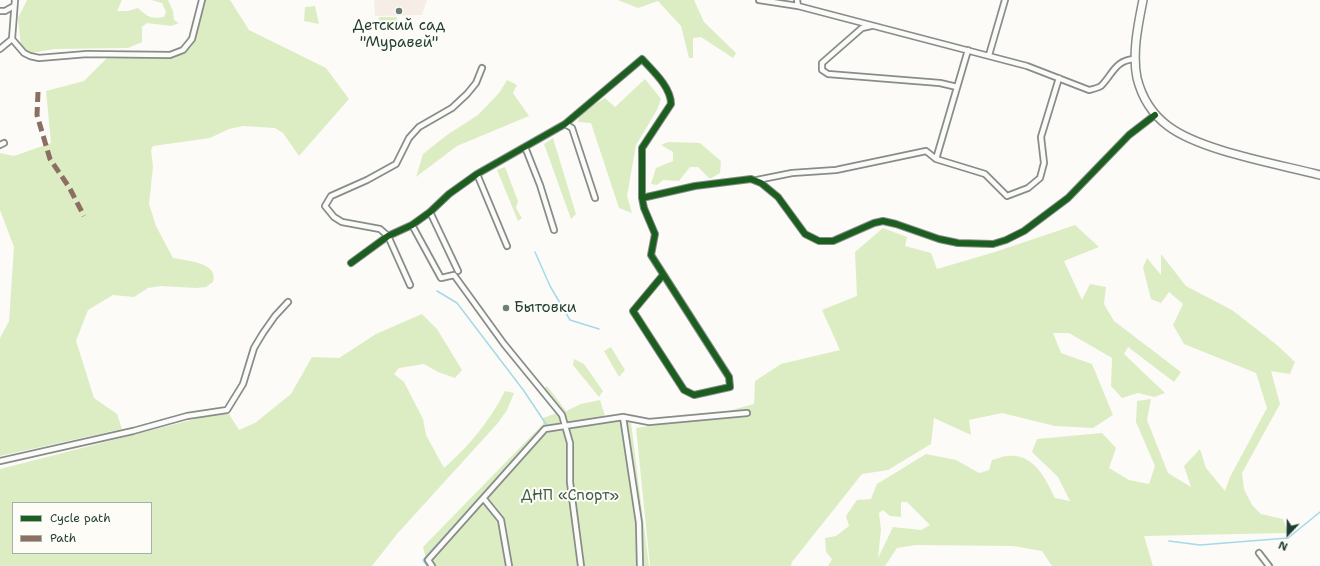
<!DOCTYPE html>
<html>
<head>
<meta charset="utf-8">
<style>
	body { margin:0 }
	#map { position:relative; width:1320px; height:566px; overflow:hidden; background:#fcfbf8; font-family:"Shantell Sans",sans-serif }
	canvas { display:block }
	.legend { position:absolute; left:12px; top:502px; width:140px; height:52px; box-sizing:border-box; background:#fdfcf7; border:1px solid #a4b0a9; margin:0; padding:5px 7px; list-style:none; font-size:12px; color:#1f3d34 }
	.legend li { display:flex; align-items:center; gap:8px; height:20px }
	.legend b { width:20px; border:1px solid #a4b0a9 }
	.north { position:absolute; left:1268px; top:514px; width:40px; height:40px; -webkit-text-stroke:3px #fdfcf7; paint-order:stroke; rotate:202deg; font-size:11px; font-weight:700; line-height:16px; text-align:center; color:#1f3d34 }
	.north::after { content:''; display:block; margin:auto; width:14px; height:18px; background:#1f3d34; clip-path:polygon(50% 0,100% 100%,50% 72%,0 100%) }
</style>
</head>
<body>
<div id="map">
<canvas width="1320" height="566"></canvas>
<ul class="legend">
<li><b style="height:5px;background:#1b5e20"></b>Cycle path</li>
<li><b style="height:5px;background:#8d6e63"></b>Path</li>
</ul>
<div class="north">N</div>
</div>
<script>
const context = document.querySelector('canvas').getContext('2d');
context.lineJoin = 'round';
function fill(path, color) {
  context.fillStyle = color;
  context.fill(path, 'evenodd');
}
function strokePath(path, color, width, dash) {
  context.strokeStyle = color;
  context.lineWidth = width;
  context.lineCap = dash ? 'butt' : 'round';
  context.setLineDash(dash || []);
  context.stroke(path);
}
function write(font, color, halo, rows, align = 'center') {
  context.font = font + ' "Shantell Sans",sans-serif';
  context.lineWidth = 4;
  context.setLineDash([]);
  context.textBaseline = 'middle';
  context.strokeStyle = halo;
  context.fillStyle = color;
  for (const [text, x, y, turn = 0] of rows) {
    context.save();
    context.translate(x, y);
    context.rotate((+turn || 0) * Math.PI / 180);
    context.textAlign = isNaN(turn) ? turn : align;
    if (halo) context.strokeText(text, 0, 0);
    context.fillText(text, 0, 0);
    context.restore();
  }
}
const built = new Path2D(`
	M374,0H427L422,15L375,16Z`);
const green = new Path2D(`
	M27,0H122L117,11H128L138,8C148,17 150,19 164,17L166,12L162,3L151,0H168L173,11L174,20L179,23L171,26L147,23L142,27V42L128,48L55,49L31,53L21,48L18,18Z
	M204,0H230L249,30L326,68L349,99L299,156L283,133L275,128L243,126L229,129L210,138L153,146L151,150L153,167L149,204L156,226L173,258C187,261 219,262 213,282L206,287L196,288L161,286L148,288L134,297L113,295L88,310L76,341L78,347L94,398L117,414L122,429L0,456V338L9,321L14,247L0,210V153L14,156L51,143L46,91L84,81L109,56C130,57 181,64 192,45C200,32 197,13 204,0Z
	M618,0H694L704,22L736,53L733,58L701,37L693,38V58H689L681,26L658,1L638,8Z
	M315,6L319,24L304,21L305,7Z
	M379,17H397L395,27L378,28Z
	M645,79L661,99L657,110L636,145L627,196L632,213L619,208L591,123L578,122L580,113L605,98L615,107Z
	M507,80L517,85L513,93L529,116L457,146L416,177L423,154L447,135L478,115L499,93Z
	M553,138L576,214L571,219L544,144Z
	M668,142L700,143L721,161L720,173L710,179L698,167H690L679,181L663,180L657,185L651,184L656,168L673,161V152L661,145Z
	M505,167L518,201L516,208L522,218L518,221L497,170Z
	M1075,225L1099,247L1064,261L1082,300L1090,284L1106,287L1104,304L1114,321L1181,372L1174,382L1128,347L1124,354L1165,393L1154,397L1138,393L1122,398L1111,386L1112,358L1069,333H1053L1061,353L1092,364L1113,415L1093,428L1055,426L1002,413L969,420L971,435L934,418L931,444L888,470L862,474L792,562L791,566H650L636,428L710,416L754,404L755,381L781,364L840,350L822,310L857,296L855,252L883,228L907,237L905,246L931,253L937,269L995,252Z
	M1161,254L1186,286L1232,310L1277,345L1295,362L1290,374L1271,371L1280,404L1242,473L1244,489L1252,505L1261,514L1283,519L1288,533L1144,536L1153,566H1052L1042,551L1013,546L916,545L897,548L885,566H828L832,559L826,552L825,538L836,536L849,526L846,516L857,500L871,499L877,484L926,454L956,460L979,473L989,470L992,460C997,459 1002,456 1007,456C1034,453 1045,478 1055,498L1070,501L1058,477L1032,452L1037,439L1102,433L1116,448L1109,468L1129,480L1149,484L1155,466L1136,422L1137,401L1151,399L1147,420L1168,473L1191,487L1184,466L1200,449L1206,468L1225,491L1230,477L1267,408L1256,373L1184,344L1173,325L1183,304L1169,292L1161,303L1151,299L1143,268L1147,258L1161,275ZM901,502H907L930,525L921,530L893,527L878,558L881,530L879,513L883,510L890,516L901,517Z
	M422,314L437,329L462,370L455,378L438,372L424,364L399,368L394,374L404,382L423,419L426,435L444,468C469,446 490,421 505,391L514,393L507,410L497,424L397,534L372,566H0V469L203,417L229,414L239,430L255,423L291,394L312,357L339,358L376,334ZM13,503H151V553H13Z
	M611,347L625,370L619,377L604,351Z
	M574,359L584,364L603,391L599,397L573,365Z
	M547,386L566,411L581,404L600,400L606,419L633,416L634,422L631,423L649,566H428L423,547L543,424V418L557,413L539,393Z`);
const stream = new Path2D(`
	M535,252L550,286L570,320L599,329
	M582,426L616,420
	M1169,541L1200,545L1288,538L1320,512
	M427,566L423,560L546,424L524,391L457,303L437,291`);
const street = new Path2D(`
	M15,0L12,39L24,53L30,56L39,58L87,54L170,55L183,50L192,39L202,0
	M759,0L798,6
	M797,0L798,6L1027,66L1089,90C1093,89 1098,88 1101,86C1113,74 1115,60 1135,59
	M0,11H5L14,6
	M871,26L862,28L822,63V70L828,74L940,83L957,87
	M0,49L12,39
	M989,55L1005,0
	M565,124L572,128L595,198
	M0,145L4,143
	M525,147L540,185L554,230
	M936,159L968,50
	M477,174L507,246
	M757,180L792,173L836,170L926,151L936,159L985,174L1007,196L1028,188L1040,178L1044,163L1041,137L1059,78
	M642,198L644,208L655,234L651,255L729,377L730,387L694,395L684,390L633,311L663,275
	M430,212L458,271
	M412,225L441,278L454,275L504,344L562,415L570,443V482L581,566
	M351,263L388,236L412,225L430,212L449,194L477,174L565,124L642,59C653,71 671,87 671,104L642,148V198L695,186L751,179L761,183L778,197L805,234L819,241H833L874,223L883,221L896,224L939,239L958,243L993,244L1006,240L1024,231L1068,198L1129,135L1155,115
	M410,285L388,236L380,229L342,222L334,217L325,206L331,196L367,180L396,164L409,138L419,127L452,108L467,94L476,83L482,68
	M623,417L639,523L640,566
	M0,461L133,431L187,416L227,410L243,384L254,348L263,333L275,316L288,302
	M484,499L501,520L509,566
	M1259,553L1269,566
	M432,566L428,560L545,429L623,417L649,422L747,413`);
const secondary = new Path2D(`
	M1143,0C1138,25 1132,53 1137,78C1142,98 1152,114 1168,126C1201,151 1278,164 1320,175`);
const quiet = new Path2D(`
	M38,92L37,115L50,159L69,187L84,216`);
const cycleway = new Path2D(`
	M642,198L644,208L655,234L651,255L729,377L730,387L694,395L684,390L633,311L663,275
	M351,263L388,236L412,225L430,212L449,194L477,174L565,124L642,59C653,71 671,87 671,104L642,148V198L695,186L751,179L761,183L778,197L805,234L819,241H833L874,223L883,221L896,224L939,239L958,243L993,244L1006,240L1024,231L1068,198L1129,135L1155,115`);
const markers = [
	[399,11,4,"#6c8079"],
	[506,308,4,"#6c8079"]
];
const poiNames = [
	["Детский сад",399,26],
	["\"Муравей\"",399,43],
	["Бытовки",514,308,"left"]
];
const parkNames = [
	["ДНП «Спорт»",570,496]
];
fill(built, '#f6ede6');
fill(green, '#dcedc4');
strokePath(stream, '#a5d9e8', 1.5);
strokePath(street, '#888d8a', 8);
strokePath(secondary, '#888d8a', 10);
strokePath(street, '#fbfbf9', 4.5);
strokePath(secondary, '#fbfbf9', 7);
strokePath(quiet, '#8d6e63', 5, [10, 5]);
strokePath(cycleway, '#1b5e20', 6);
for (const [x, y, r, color] of markers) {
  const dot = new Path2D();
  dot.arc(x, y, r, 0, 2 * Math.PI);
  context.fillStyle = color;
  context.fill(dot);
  strokePath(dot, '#fdfcf7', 1.5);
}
write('15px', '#1f3d34', '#fdfcf7', poiNames);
write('15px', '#405e48', '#fdfcf7', parkNames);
</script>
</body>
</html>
